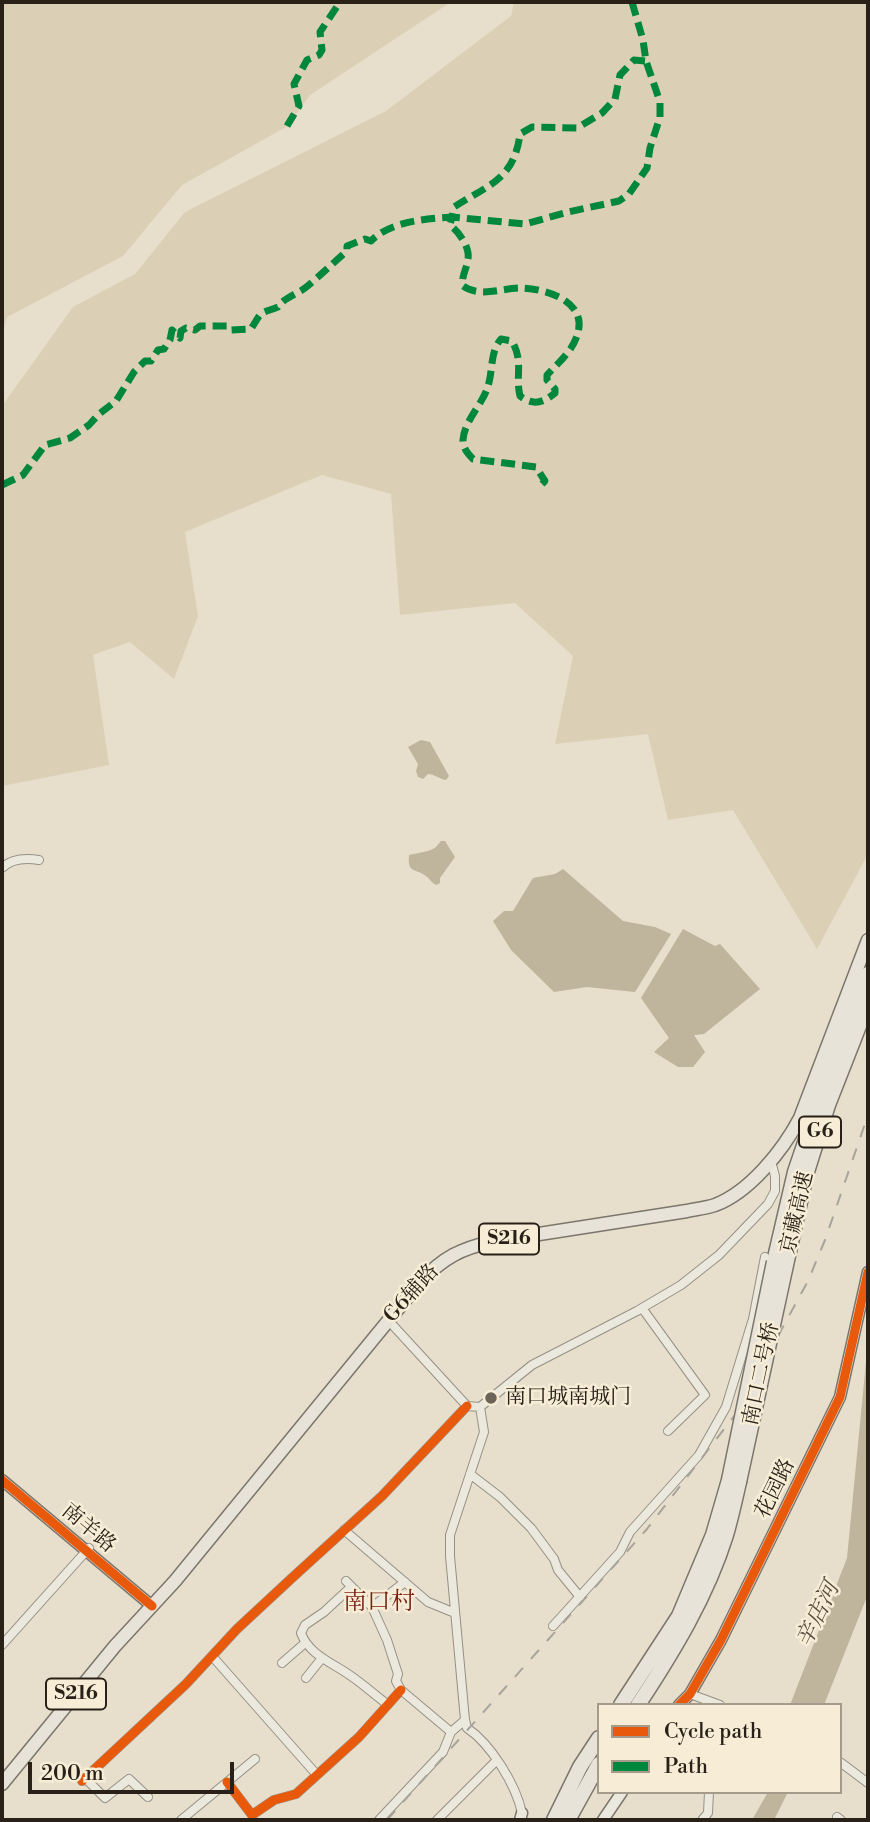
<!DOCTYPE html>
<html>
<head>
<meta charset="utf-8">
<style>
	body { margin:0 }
	#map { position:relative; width:870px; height:1822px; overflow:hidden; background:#e7dfcc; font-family:"Libre Bodoni",serif }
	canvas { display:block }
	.frame { position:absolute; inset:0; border:4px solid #292118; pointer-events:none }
	.legend { position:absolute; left:597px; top:1703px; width:245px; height:91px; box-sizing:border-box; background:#f7edd6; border:2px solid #a59b8a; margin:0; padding:9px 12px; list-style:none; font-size:21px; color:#292118 }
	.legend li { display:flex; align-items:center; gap:14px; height:35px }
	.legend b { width:35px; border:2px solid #a59b8a }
	.scale { position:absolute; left:28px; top:1762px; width:206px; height:32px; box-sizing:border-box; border:4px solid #292118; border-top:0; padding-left:9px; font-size:21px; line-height:24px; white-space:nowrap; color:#292118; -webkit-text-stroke:5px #f7edd6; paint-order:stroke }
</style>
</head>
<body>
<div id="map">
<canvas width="870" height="1822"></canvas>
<div class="frame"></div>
<ul class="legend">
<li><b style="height:9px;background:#e8590c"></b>Cycle path</li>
<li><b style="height:9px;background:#00873e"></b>Path</li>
</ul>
<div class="scale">200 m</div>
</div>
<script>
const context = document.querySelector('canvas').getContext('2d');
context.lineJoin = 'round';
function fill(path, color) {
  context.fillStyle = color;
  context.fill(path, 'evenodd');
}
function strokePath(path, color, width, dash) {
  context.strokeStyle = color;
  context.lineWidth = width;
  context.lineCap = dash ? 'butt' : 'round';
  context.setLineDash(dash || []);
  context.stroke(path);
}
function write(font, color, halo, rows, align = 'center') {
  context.font = font + ' "Libre Bodoni","Noto Serif SC",serif';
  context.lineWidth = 5;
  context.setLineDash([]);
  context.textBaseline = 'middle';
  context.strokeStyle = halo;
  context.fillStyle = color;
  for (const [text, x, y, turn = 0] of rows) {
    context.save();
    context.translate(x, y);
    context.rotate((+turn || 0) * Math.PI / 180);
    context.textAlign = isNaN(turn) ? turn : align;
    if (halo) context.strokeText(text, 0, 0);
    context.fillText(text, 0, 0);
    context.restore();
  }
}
const green = new Path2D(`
	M2,2H451L310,95L288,126L182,185L123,256L7,317L2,335Z
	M514,2H868V854L817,949L733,810L668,820L648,734L555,744L573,656L515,603L400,615L391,494L322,475L185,532L198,616L174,679L130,642L93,655L109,765L2,786V406L73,307L135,274L185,212L386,111L511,16Z`);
const water = new Path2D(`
	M421,740L430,742L449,776L446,780C440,779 434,774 428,774L423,779L418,777L416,771L418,764L408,747Z
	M441,841H445L455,857L440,878V883L436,885C432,883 430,879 426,876C416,868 407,874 409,855L428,851L435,848Z
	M563,869L623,921L655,927L671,934L635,992L587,987L554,992L511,950L493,921L504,911H513L533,878L555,874Z
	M683,929L715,946L720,944L760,989L704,1034L694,1035L705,1052L693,1067H678L654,1052L669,1038L641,998Z
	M868,1341V1594L824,1705H790L847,1558Z
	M768,1792H788L774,1820H752Z`);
const street = new Path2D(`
	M2,868C12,858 26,858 39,860
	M642,1308L705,1395L668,1431
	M388,1320L467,1406L480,1407L532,1365L637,1311L681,1285L719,1255L768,1204L775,1191V1176L771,1161
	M480,1407L484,1432L450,1535V1556L465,1720L467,1728C491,1744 516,1785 522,1813
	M470,1474L500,1497L531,1528L554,1559L558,1570L580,1597
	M344,1530L428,1602L455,1613
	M346,1581L372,1607L387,1640L398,1674L396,1681L401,1690L451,1732
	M351,1587L324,1612L305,1625L301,1633C309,1655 333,1663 351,1676C364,1685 375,1695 387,1704
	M372,1607L405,1582
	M553,1626L620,1552L630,1532L699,1455L726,1407L753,1319L765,1257
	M2,1645L89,1548
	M212,1656L317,1775
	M282,1663L305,1643
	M306,1678L322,1658
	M690,1694L720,1705
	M840,1762L868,1783
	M85,1778L105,1798L129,1779L148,1797
	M82,1781L186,1684L237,1629L293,1577L382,1496L467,1406
	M227,1782L252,1815L274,1800L296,1794L359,1737L401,1690
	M837,1817L841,1820
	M181,1820L255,1759
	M379,1820L443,1752L451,1732L465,1720
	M437,1820L497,1760
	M702,1820L708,1813L709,1792`);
const secondary = new Path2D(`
	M2,1480L152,1606
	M679,1705L690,1694L721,1640L840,1397L868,1272
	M520,1820L522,1813
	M603,1820L622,1792`);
const primary = new Path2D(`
	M2,1784L115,1646L175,1581L420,1282C444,1257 460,1249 494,1241L687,1211C696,1209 706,1208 715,1205C750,1192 783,1150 800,1118L868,940`);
const highway = new Path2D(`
	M774,1262L795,1172L819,1101L868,974
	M786,1265L806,1175L828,1105L868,1003
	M621,1705L679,1616L713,1535L729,1480
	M638,1705C673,1652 707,1596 726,1535C731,1518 735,1500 739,1482
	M554,1820L580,1767L599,1738
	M568,1820L599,1764`);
const rail = new Path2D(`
	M387,1820L647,1529L735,1415L808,1281L825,1240L868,1115`);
const highwayBridge = new Path2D(`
	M729,1480L774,1262
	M739,1482L786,1265`);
const quiet = new Path2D(`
	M287,126L299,106L294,84L307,60L319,55L322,50L320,32L340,2
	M542,484L545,481L536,467L473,459C467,453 463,448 463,440C464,421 483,404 488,386C493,371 490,351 501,339L512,341C524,362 515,375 520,396C533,406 543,403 555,393V389L547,380V375C558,363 571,353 577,336C589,302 548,289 521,288C502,288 480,298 463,286C461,275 467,269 468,259C470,247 459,232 450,225L452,217L525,224L568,212L619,201L629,194L647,168L650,148L660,117V102L646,61L643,40L632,2
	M2,485L23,475L45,445L70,438L89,425L99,414L116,401L134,372L145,361H151L158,350L164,349L170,340L172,330L180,338L181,331L186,328L195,330L200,326H228L231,330L251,329C263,310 257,315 278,307C285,297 296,295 305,288C320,276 333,263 347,251V246L365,239L371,241C391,221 425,219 452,217L454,207C488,185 514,180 520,134L532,127L577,128L602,113L615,99L620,75L634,60L646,61`);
const cycleway = new Path2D(`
	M2,1480L152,1606
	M679,1705L690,1694L721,1640L840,1397L868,1272
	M82,1781L186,1684L237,1629L293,1577L382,1496L467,1406
	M227,1782L252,1815L274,1800L296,1794L359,1737L401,1690`);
const markers = [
	[491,1398,7,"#6c6457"]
];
const shields = [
	[820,1132,42],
	[509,1239,60],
	[76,1694,60]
];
const shieldNames = [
	["G6",820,1132],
	["S216",509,1239],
	["S216",76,1694]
];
const streetNames = [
	["京藏高速",798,1213,-77],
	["G6辅路",412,1294,-48],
	["南口二号桥",762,1374,-78],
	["花园路",776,1489,-64],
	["南羊路",88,1529,40]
];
const poiNames = [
	["南口城南城门",505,1398]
];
const waterNames = [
	["辛店河",819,1615,-64]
];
const quarterNames = [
	["南口村",379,1603]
];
fill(green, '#dbd0b5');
fill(water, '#bfb49c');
strokePath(street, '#969084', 10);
strokePath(secondary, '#7b766c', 13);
strokePath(primary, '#7b766c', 15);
strokePath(highway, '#7b766c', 17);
strokePath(street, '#ebe8de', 8);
strokePath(secondary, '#ebe8de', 10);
strokePath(primary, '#e8e3d8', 12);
strokePath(highway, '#e8e3d8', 14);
strokePath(rail, '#a7a49c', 2, [12, 12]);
strokePath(highwayBridge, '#7b766c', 17, []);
strokePath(highwayBridge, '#e8e3d8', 14);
strokePath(quiet, '#00873e', 7, [14, 7]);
strokePath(cycleway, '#e8590c', 9);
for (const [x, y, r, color] of markers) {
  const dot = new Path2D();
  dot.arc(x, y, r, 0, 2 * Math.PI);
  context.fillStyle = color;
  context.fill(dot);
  strokePath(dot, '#f7edd6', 2.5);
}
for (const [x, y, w] of shields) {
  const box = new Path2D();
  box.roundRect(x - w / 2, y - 15.5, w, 31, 5);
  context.fillStyle = '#f7edd6';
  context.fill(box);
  strokePath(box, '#292118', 2);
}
write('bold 19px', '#292118', null, shieldNames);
write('21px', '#292118', '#f7edd6', streetNames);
write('21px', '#292118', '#f7edd6', poiNames, 'left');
write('italic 23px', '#584e3f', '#f7edd6', waterNames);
write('24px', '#7a1f14', '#f7edd6', quarterNames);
</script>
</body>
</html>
